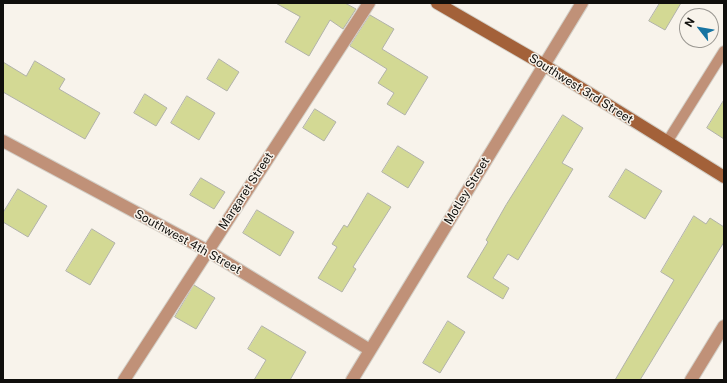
<!DOCTYPE html>
<html>
<head>
<meta charset="utf-8">
<style>
	body { margin:0 }
	#map { position:relative; width:727px; height:383px; overflow:hidden; background:#f8f3eb; font-family:"Public Sans",sans-serif }
	canvas { display:block }
	.frame { position:absolute; inset:0; border:4px solid #100f0c; pointer-events:none }
	.north { position:absolute; left:679px; top:8px; width:40px; height:40px; box-sizing:border-box; background:#f8f3eb; border:1px solid #9b9892; border-radius:50%; rotate:301deg; font-size:11px; font-weight:700; line-height:16px; text-align:center; color:#100f0c }
	.north::after { content:''; display:block; margin:auto; width:14px; height:18px; background:#1774a2; clip-path:polygon(50% 0,100% 100%,50% 72%,0 100%) }
</style>
</head>
<body>
<div id="map">
<canvas width="727" height="383"></canvas>
<div class="frame"></div>
<div class="north">N</div>
</div>
<script>
const context = document.querySelector('canvas').getContext('2d');
context.lineJoin = 'round';
function fill(path, color) {
  context.fillStyle = color;
  context.fill(path, 'evenodd');
}
function strokePath(path, color, width, dash) {
  context.strokeStyle = color;
  context.lineWidth = width;
  context.lineCap = dash ? 'butt' : 'round';
  context.setLineDash(dash || []);
  context.stroke(path);
}
function write(font, color, halo, rows, align = 'center') {
  context.font = font + ' "Public Sans",sans-serif';
  context.lineWidth = 3;
  context.setLineDash([]);
  context.textBaseline = 'middle';
  context.strokeStyle = halo;
  context.fillStyle = color;
  for (const [text, x, y, turn = 0] of rows) {
    context.save();
    context.translate(x, y);
    context.rotate((+turn || 0) * Math.PI / 180);
    context.textAlign = isNaN(turn) ? turn : align;
    if (halo) context.strokeText(text, 0, 0);
    context.fillText(text, 0, 0);
    context.restore();
  }
}
const building = new Path2D(`
	M276,3H345L356,9L343,29L330,20L309,56L285,42L300,17Z
	M660,3H681L665,30L649,21Z
	M370,15L394,29L382,49L428,77L405,115L387,104L394,93L378,83L387,69L350,46Z
	M219,59L239,72L227,91L207,79Z
	M35,61L65,79L59,89L100,113L85,139L3,92V62L26,76Z
	M145,94L167,108L156,126L134,113Z
	M187,96L215,113L199,140L171,123Z
	M724,100V139L707,128Z
	M315,109L336,122L324,141L303,128Z
	M563,115L583,128L562,163L573,169L518,260L508,254L493,278L509,288L503,299L467,277L488,242L486,240L506,205Z
	M398,146L424,162L408,188L382,172Z
	M626,169L662,191L645,219L609,197Z
	M201,178L225,192L214,209L190,195Z
	M18,189L47,206L28,237L3,222V213Z
	M368,193L391,207L353,267L356,269L342,292L318,278L337,247L332,244L344,225L347,227Z
	M257,210L294,232L280,256L243,233Z
	M694,216L706,224L710,218L724,227V242L640,380H615L674,280L661,272Z
	M92,229L115,243L90,285L66,271Z
	M194,285L215,298L196,329L175,317Z
	M448,321L465,332L440,373L423,363Z
	M262,326L306,352L290,380H254L266,360L248,349Z`);
const lane = new Path2D(`
	M667,142L724,51`);
const street = new Path2D(`
	M3,141L208,251L370,350
	M124,380L369,3
	M352,380L582,3
	M691,380L724,326`);
const secondary = new Path2D(`
	M437,3L544,65L724,177`);
const streetNames = [
	["Southwest 3rd Street",581,89,32],
	["Margaret Street",246,191,-57],
	["Motley Street",467,191,-59],
	["Southwest 4th Street",188,242,29]
];
fill(building, '#d3d994');
strokePath(building, '#b1b2a9', 1);
strokePath(lane, '#d3cfc7', 12);
strokePath(street, '#d3cfc7', 14);
strokePath(secondary, '#d3cfc7', 14);
strokePath(lane, '#c09178', 10);
strokePath(street, '#c09178', 12);
strokePath(secondary, '#a36139', 12);
write('12px', '#100f0c', '#f8f3eb', streetNames);
</script>
</body>
</html>
